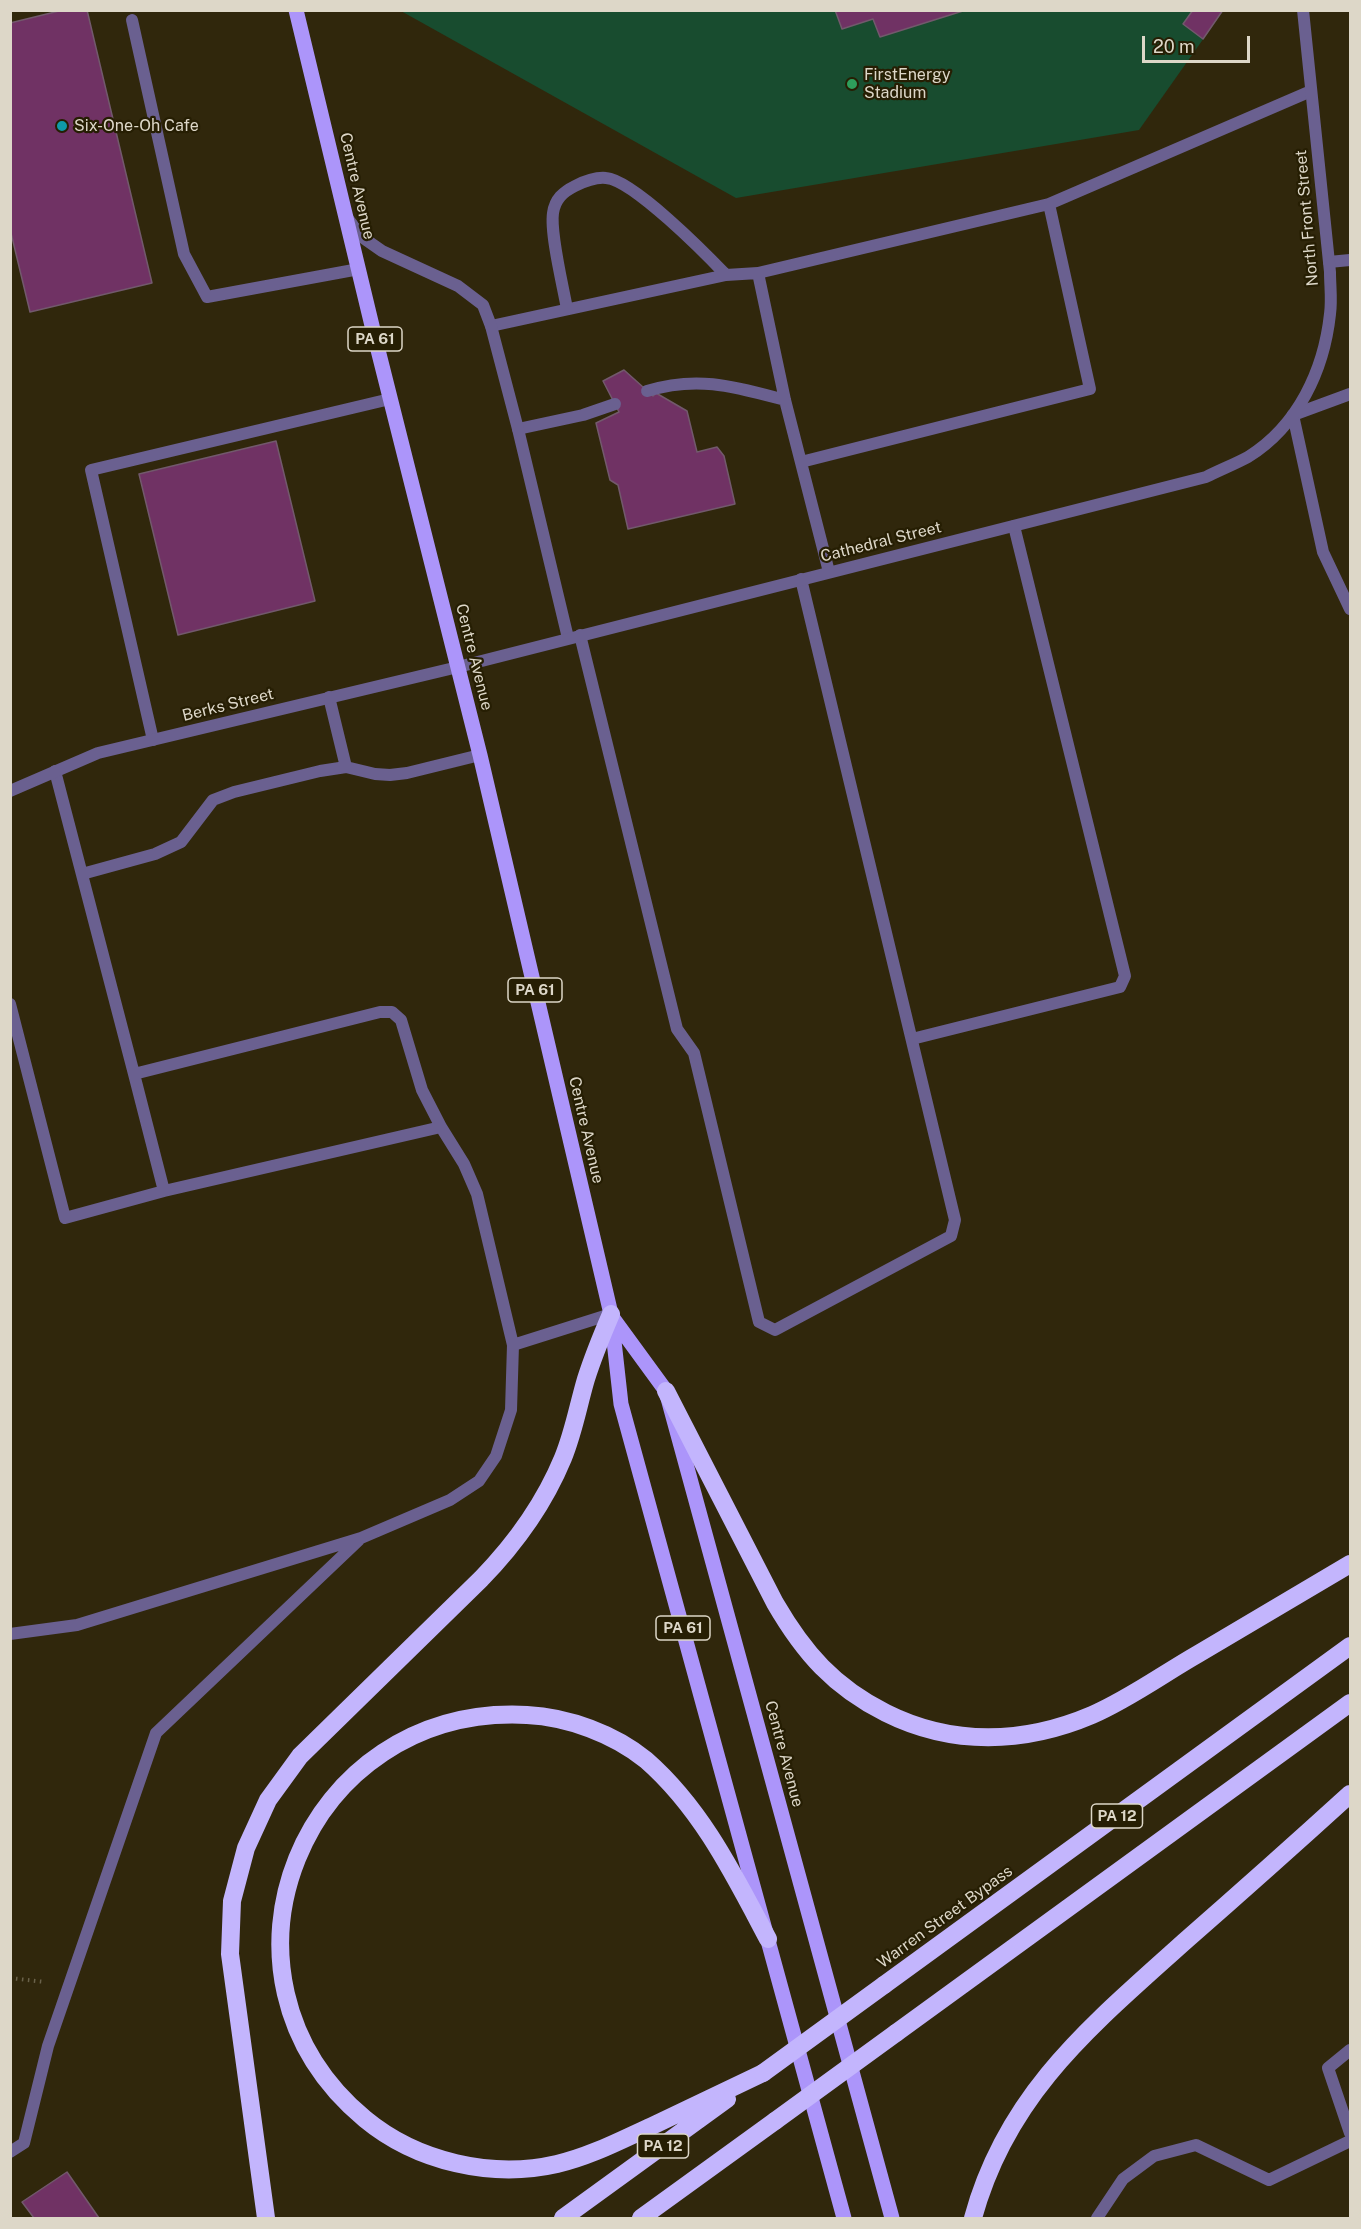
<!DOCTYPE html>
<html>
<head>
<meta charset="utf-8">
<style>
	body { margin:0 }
	#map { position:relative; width:1361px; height:2229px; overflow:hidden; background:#30270c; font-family:"Public Sans",sans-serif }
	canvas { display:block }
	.frame { position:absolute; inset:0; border:12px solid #ddd7c8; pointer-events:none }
	.scale { position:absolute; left:1142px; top:36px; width:108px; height:27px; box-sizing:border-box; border:3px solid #ddd7c8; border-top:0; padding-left:8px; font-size:18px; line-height:21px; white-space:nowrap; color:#ddd7c8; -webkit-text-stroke:4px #261e03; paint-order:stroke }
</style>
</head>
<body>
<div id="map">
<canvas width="1361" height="2229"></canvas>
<div class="frame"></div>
<div class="scale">20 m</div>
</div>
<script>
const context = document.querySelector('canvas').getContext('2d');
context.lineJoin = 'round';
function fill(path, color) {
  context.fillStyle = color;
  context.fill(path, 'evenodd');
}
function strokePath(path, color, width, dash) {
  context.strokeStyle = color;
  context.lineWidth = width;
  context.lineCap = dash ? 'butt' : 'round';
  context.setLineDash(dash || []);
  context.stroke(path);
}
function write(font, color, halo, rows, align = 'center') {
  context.font = font + ' "Public Sans",sans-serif';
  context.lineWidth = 4.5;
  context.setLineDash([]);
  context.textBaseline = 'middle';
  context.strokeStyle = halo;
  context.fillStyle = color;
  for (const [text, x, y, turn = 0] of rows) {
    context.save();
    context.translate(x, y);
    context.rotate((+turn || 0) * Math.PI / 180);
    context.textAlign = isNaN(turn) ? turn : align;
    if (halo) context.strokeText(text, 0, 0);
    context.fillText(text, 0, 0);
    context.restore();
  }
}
const green = new Path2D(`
	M401,11H1223L1139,130L736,198Z`);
const building = new Path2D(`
	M63,10H87L152,283L30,312L10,229V23Z
	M835,10H966L880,37L873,19L842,29Z
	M1193,10H1223L1203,39L1183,24Z
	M624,370L653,396L656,393L687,411L697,452L717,447L724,456L735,504L628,529L618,485L610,480L596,423L619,412L603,381Z
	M276,441L315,601L178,635L139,474Z
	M67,2172L99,2218H34L22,2202Z`);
const path = new Path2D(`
	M10,1978L45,1982`);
const service = new Path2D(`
	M132,20L184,254L207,297L359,269
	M1329,262L1350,260
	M758,273L1049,204L1311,91
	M567,309C563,286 550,234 553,213C555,199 563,192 575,186C583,182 596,177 606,178C633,180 706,254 726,275
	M491,326L726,275L758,273L785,400L829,572
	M647,391C698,375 736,387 785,400
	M1350,394L1293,415L1323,552L1350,609
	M518,429L583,415L615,404
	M801,462L1090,389L1049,204
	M580,635L677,1029L694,1053L759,1322L775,1330L951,1236L955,1220L801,579
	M329,697L346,767
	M153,740L91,470L390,399
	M55,771L134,1074
	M82,874L155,854L181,842L213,800L234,792L320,771L346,767L375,774L390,775L407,773L480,755
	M10,1004L65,1218L164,1191
	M912,1039L1120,987L1125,976L1014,526
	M513,1345L611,1314
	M10,1634L77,1625L361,1538L450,1500L479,1481L496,1456L511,1410L513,1345L477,1194L464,1164L441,1127L422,1090L401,1020L392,1012H380L134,1074L164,1191L441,1127
	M1350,2050L1328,2068L1350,2133
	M10,2152L24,2143L48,2046L156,1733L358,1541
	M1097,2218L1123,2179L1154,2156L1196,2145L1269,2180L1350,2141`);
const minor = new Path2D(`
	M348,219L362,237L382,251L458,286L483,305L491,326L518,429L568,638
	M10,791L98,753L458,667`);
const tertiary = new Path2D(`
	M458,667L1206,477C1220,470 1235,464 1248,457C1298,426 1324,370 1330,314C1332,300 1330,286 1330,272L1303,10`);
const primary = new Path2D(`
	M296,10L374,334L480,755L611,1314L621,1404L844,2218
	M612,1317L666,1391L892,2218`);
const motorway = new Path2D(`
	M666,1391L775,1603C804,1653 834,1687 886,1713C952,1746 1024,1744 1092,1715C1129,1699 1163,1674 1198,1654C1249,1624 1300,1594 1350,1564
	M884,1985L1350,1646
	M896,2033L1350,1703
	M763,2073C726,2091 689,2108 652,2126C621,2140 591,2156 557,2164C492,2179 417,2162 365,2119C192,1975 303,1703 527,1715C568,1717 614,1734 646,1760C702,1809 734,1875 768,1939
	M266,2218L230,1954L232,1901L246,1848L268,1800L300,1756L481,1579C516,1543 544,1504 563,1458C574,1431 578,1406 586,1379C593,1357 602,1335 611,1314
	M563,2218L727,2099
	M641,2218L775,2121
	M973,2218C1007,2093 1092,2025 1184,1942C1240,1893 1295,1844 1350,1794`);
const motorwayBridge = new Path2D(`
	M763,2073L884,1985
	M775,2121L896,2033`);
const markers = [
	[852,84,6,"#2e9e5b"],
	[62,126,6,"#0f9aa8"]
];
const shields = [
	[375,339,54],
	[535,990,54],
	[683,1628,54],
	[1117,1816,51],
	[663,2146,51]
];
const shieldNames = [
	["PA 61",375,339],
	["PA 61",535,990],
	["PA 61",683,1628],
	["PA 12",1117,1816],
	["PA 12",663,2146]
];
const poiNames = [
	["FirstEnergy",864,75],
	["Stadium",864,93],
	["Six-One-Oh Cafe",74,126]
];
const streetNames = [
	["Centre Avenue",357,186,77],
	["North Front Street",1307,218,-95],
	["Cathedral Street",881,542,-14],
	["Centre Avenue",474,657,76],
	["Berks Street",228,705,-14],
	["Centre Avenue",586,1130,77],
	["Centre Avenue",784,1754,75],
	["Warren Street Bypass",945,1917,-36]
];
fill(green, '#184c2f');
fill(building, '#703264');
strokePath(building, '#72596c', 1.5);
strokePath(path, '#6a624b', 4, [1.5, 4.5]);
strokePath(service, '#6a6090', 12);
strokePath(minor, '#6a6090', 12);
strokePath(tertiary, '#6a6090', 12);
strokePath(primary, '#ac95fa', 15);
strokePath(motorway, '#c3b5fd', 18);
strokePath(motorwayBridge, '#c3b5fd', 18);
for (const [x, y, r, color] of markers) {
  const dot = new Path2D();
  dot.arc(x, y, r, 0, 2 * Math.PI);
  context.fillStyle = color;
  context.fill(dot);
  strokePath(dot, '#261e03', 2);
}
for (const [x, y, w] of shields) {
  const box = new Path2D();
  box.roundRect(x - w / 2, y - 12, w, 24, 4.5);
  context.fillStyle = '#261e03';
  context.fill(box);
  strokePath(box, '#ddd7c8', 1.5);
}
write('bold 15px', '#ddd7c8', null, shieldNames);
write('16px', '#ddd7c8', '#261e03', poiNames, 'left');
write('16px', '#ddd7c8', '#261e03', streetNames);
</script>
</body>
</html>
